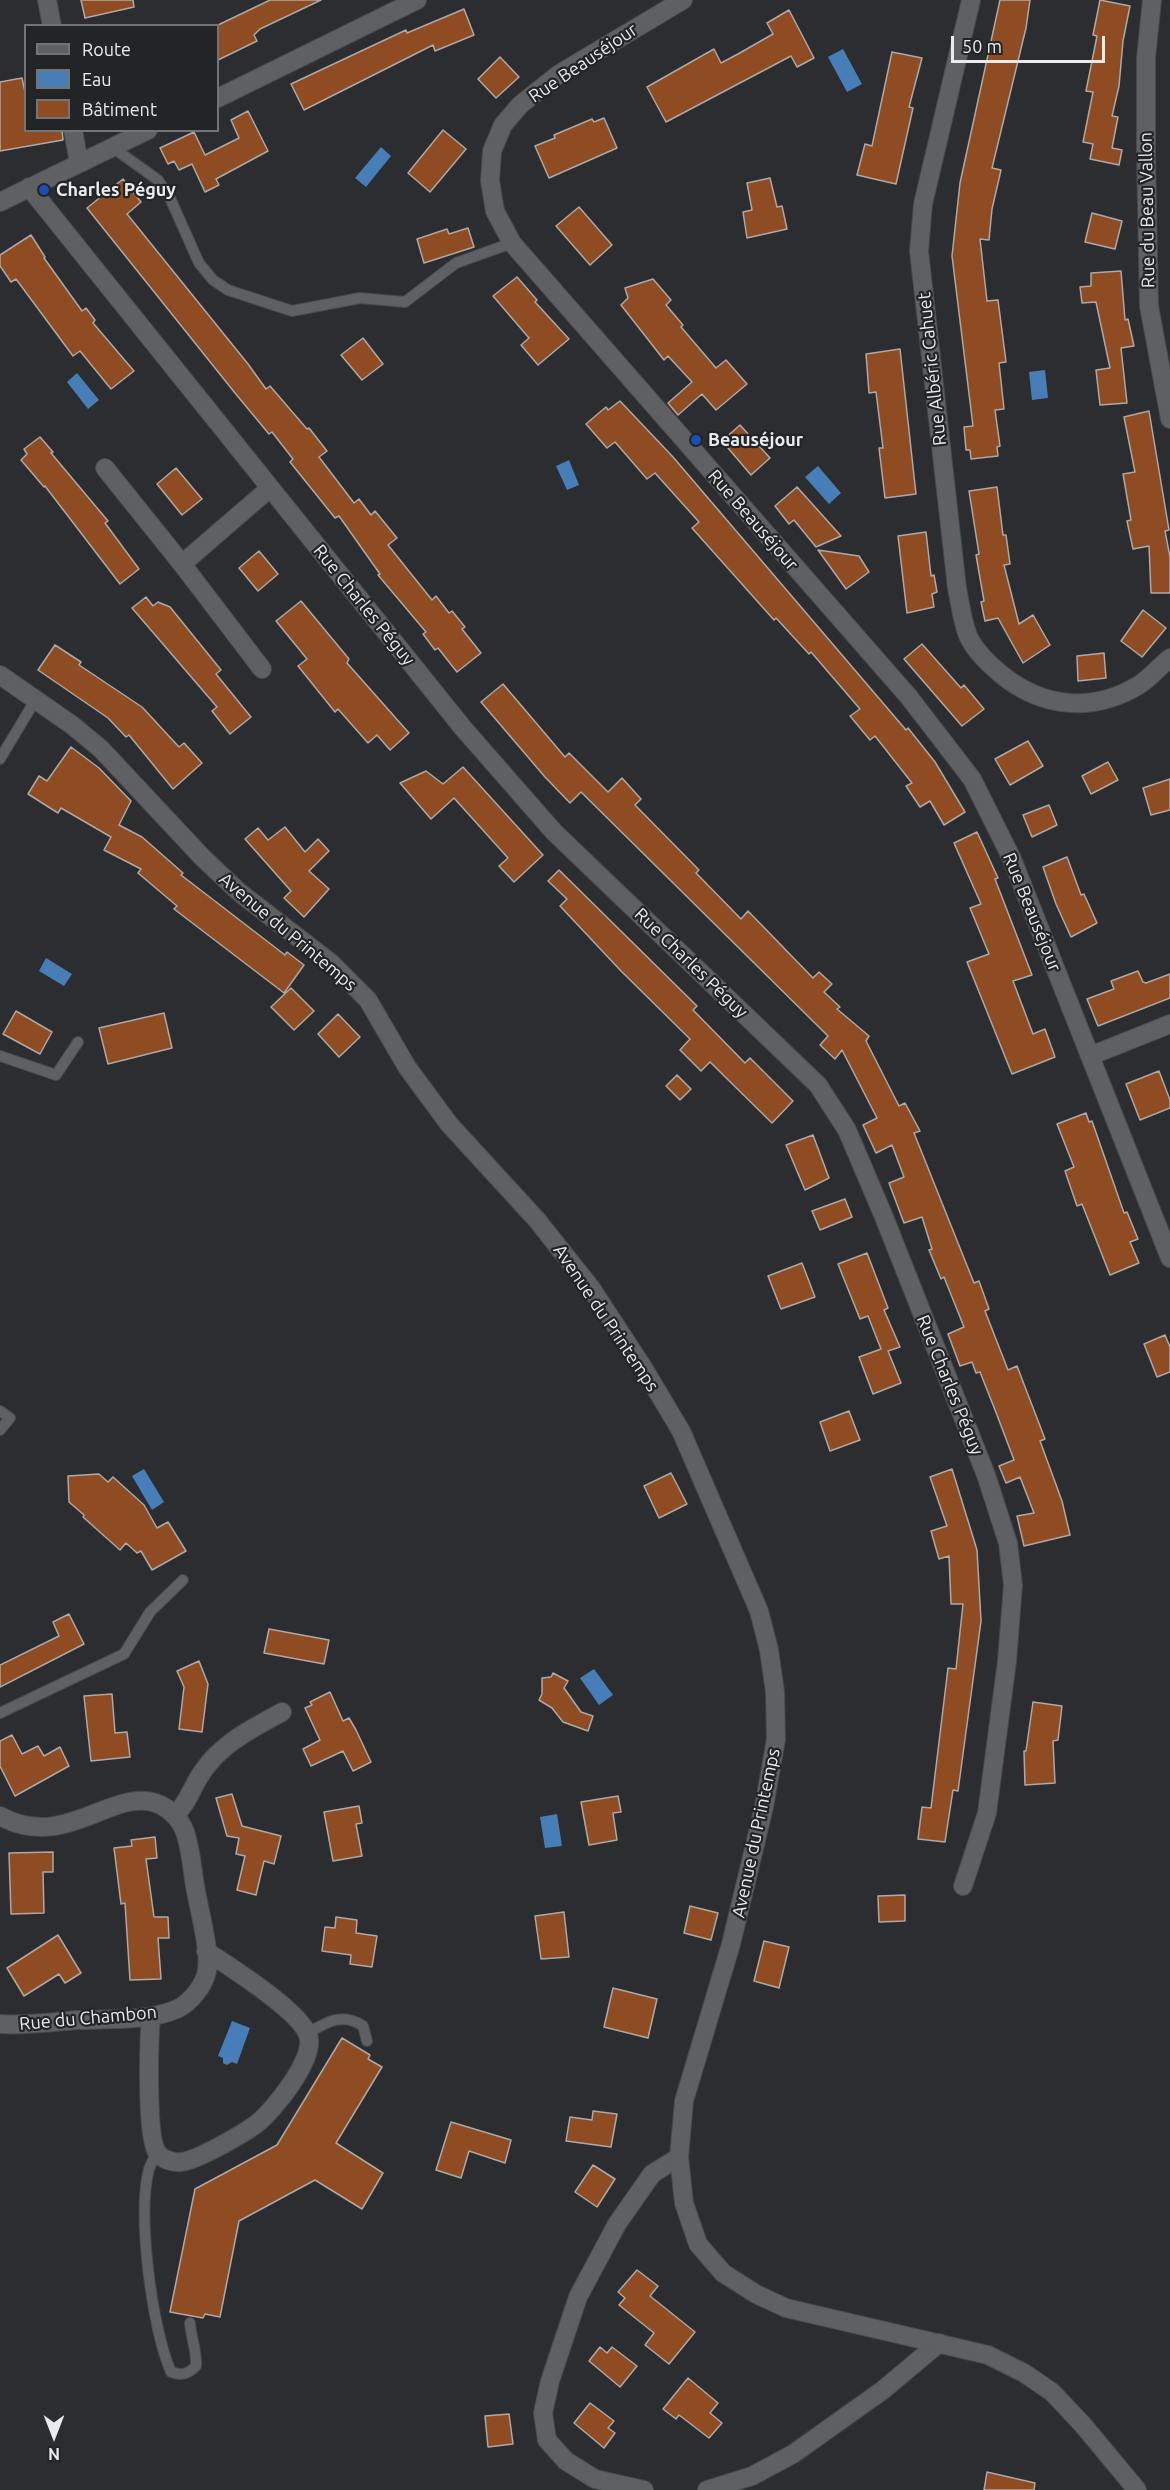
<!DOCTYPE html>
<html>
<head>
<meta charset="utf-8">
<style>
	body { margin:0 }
	#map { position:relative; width:1170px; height:2490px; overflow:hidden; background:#2c2d30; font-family:Ubuntu,sans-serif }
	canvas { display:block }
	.legend { position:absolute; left:24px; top:24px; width:195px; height:108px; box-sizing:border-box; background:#222426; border:2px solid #727475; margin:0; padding:8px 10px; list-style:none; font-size:18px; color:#e9ebec }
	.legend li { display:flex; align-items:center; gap:12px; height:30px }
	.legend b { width:30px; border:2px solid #727475 }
	.north { position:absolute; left:24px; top:2406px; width:60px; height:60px; -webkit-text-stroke:4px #222426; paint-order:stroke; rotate:180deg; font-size:16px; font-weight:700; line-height:24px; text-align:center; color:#e9ebec }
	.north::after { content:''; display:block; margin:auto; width:21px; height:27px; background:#e9ebec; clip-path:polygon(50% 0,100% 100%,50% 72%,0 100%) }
	.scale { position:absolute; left:951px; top:36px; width:154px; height:27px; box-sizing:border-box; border:3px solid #e9ebec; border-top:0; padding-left:8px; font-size:18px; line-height:21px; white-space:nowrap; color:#e9ebec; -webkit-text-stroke:4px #222426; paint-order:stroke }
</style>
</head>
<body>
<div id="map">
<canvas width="1170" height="2490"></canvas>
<ul class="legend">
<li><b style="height:8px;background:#5e6063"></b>Route</li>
<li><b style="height:16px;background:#477eb7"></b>Eau</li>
<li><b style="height:16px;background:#8f4b22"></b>Bâtiment</li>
</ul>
<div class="north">N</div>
<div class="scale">50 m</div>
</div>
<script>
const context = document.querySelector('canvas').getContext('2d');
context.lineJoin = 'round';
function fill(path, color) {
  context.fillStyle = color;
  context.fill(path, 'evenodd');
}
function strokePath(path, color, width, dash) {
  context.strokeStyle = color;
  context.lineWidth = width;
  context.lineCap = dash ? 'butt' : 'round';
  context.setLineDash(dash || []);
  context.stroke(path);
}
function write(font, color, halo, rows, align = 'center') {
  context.font = font + ' Ubuntu,sans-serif';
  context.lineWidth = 4.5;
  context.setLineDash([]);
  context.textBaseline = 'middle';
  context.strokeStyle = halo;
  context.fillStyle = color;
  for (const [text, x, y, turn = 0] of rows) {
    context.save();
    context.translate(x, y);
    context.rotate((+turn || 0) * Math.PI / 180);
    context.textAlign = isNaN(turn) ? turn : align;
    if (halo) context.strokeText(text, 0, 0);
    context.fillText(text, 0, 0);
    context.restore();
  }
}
const water = new Path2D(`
	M843,49L862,84L847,92L828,57Z
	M381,147L391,156L366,187L355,178Z
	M1045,370L1048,398L1032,400L1029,372Z
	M77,373L99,400L88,409L67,382Z
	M569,460L579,485L567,490L556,466Z
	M818,466L841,493L829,504L805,477Z
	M46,958L72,974L64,986L39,971Z
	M144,1469L164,1502L152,1510L132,1476Z
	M594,1669L613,1695L599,1705L580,1678Z
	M557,1814L562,1846L545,1848L540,1817Z
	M232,2021L250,2028L237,2064L232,2062L227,2065L223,2063V2058L218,2056Z`);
const building = new Path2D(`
	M81,0H133L134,7L85,18Z
	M270,0H321L260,29L254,35L257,41L218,60V25Z
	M1000,0H1030L1026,28L992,168L1001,170L992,209L989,240L980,239L987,301L998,300L1006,362L999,363L1004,409L995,410L1000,446L997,447L998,456L971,459L970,450H966L964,427L973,426L952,256L960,183Z
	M1100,0L1130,6L1123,41L1119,86L1112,116L1118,117L1112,148L1122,150L1119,165L1090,159L1093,144L1083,142L1093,92L1086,91L1097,36L1093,35Z
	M464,9L474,35L435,51L433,45L304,110L291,84L406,30L407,33Z
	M789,10L814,58L797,67L791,56L666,122L647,87L714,49L721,63L738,54L773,34L767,23Z
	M892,52L922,58L909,107L913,108L896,184L857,175L865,144L872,146Z
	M500,57L519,77L496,98L478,79Z
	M22,78L26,97V130H62L63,140L0,151V82Z
	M248,111L268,151L216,179L219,185L205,192L192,164L179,170L174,161L168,164L160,148L194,132L205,155L239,138L231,120Z
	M604,118L617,148L549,178L535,146L555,138L554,135L592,119L594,122Z
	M443,130L466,149L430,192L408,173Z
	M770,178L777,207L782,206L787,229L747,238L743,212L752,210L747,183Z
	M123,179L141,202L127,214L248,364L266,389L270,386L307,429L309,428L327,451L319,457L354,503L359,499L371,515L375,511L397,538L388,545L432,600L436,596L449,613L452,611L465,627L462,629L481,653L457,672L438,648L435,650L423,634L426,632L378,575L380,574L339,516L335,518L290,462L293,459L272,432L269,434L235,393L87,208Z
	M579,207L612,245L590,265L556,226Z
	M1092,213L1122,221L1115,249L1085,242Z
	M468,228L474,247L424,263L417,239L447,229L449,234Z
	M31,235L45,257L44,258L82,311L86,308L95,320L93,323L134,371L111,389L80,351L73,356L16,279L11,282L0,266V255Z
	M1121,271L1125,320L1128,319L1134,346L1121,348L1127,403L1100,405L1096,370L1110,368L1096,302L1082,303L1080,287L1091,286V273Z
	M517,277L537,300L535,302L569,339L538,365L521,345L529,338L493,296Z
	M653,279L671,300L666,305L683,325L681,327L716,368L726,360L747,384L716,410L702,394L678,415L668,403L692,382L668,356L664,360L621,305L628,298L625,288Z
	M363,338L383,364L362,380L341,355Z
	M900,349L916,494L885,498L879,448H883L876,392L869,393L866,354Z
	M620,401L673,457L906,730L908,728L935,762L965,812L944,825L930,801L920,807L906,786L912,783L875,736L870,740L850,716L860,709L811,652L809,654L776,618L774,620L692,528L699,522L655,473L647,479L615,442L607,448L586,424L606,407L608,410Z
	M1149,411L1169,530L1165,531L1170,557V593H1151L1149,546L1133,549L1127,521L1131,520L1123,474L1135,472L1124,417Z
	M740,425L770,458L751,475L722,441Z
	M40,437L53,452L51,453L108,521L105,523L139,569L120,584L45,486L44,487L21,460L27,454L24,449Z
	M176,468L202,499L182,515L157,484Z
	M797,487L841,536L816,547L794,520L789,524L775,506Z
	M997,487L1003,535H1006L1010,564L1004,565L1019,624L1033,615L1050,645L1023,663L998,618L985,621L981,602L984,601L976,555L979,554L969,491Z
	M926,532L931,576L934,575L937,592L932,594L934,607L907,613L898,536Z
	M818,550L859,556L869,572L846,589Z
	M259,551L278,574L258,591L239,568Z
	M146,597L153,606L158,602L170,607L221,670L216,674L251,717L230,734L212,711L217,707L132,608Z
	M301,601L349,659L347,663L409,733L390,750L377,735L368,743L338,709L335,712L298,666L307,659L276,621Z
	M1143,610L1166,628L1142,657L1121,641Z
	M922,644L961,688L964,685L984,709L962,726L904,659Z
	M55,645L81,662L79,665L142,707L179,747L184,743L202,763L173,789L129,735L126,737L108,718L38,670Z
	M1104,653L1106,678L1078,681L1077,656Z
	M503,684L565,757L569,753L608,792L622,778L641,799L635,805L699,870L696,873L741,919L748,911L813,978L819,972L832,984L824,992L840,1007L837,1009L869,1036L866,1041L899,1106L905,1103L920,1131L914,1133L974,1283L979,1281L989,1309L985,1311L1008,1370L1017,1366L1045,1439L1040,1441L1062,1501L1070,1535L1024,1546L1017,1516L1034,1513L1020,1477L1006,1483L999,1466L1014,1460L997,1415L980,1372L976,1373L972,1362L960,1366L948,1334L964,1327L944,1277L941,1279L929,1250L932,1249L922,1217L904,1223L889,1183L904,1177L892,1145L876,1153L863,1125L877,1118L842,1050L835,1059L820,1045L828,1036L581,792L570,803L545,777L481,702Z
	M1028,741L1043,766L1010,785L995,759Z
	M71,747L99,768L131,801L119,825L142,837L183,873L181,875L285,955L287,952L304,965L284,993L174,909L177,906L138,873L141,869L104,850L111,837L61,808L58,813L28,794L39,776L47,781Z
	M1108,762L1118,780L1091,794L1082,776Z
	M463,767L543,855L514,882L499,866L508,858L454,798L431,819L400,783L426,771L443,784Z
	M1170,779V810L1151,815L1143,788Z
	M1049,805L1057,825L1032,837L1023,815Z
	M285,827L305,852L318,839L329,851L309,871L329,889L304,917L284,898L291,891L245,839L258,828L268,840Z
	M977,832L998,878L995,879L1032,975L1013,981L1033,1034L1045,1029L1055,1057L1012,1074L967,962L989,954L970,908L981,904L954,843Z
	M1067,857L1081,895L1084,894L1097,923L1071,937L1056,904L1043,867Z
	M559,870L697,1006L693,1010L745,1063L750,1058L793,1101L772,1123L710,1062L701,1071L680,1050L690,1039L621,971L560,906L567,899L548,881Z
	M1138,971L1143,982L1146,983L1170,974V998L1098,1026L1087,999L1114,989L1111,981Z
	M291,988L314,1011L294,1030L271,1007Z
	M16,1011L52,1032L40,1054L3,1034Z
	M164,1013L172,1048L108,1064L99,1028Z
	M338,1014L360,1037L339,1057L318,1034Z
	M1159,1071L1170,1100V1108L1140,1120L1126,1084Z
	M677,1075L691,1089L680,1100L666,1086Z
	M1086,1113L1089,1122L1092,1121L1124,1213L1127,1212L1138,1239L1130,1242L1139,1263L1110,1275L1082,1204L1077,1206L1065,1171L1074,1167L1057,1124Z
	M813,1135L829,1178L805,1190L786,1145Z
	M845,1199L852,1217L820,1230L812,1211Z
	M867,1253L888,1308L884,1310L900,1347L888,1351L901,1383L873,1394L859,1357L881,1349L868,1316L860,1319L838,1264Z
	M802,1263L815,1297L781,1309L768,1276Z
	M1165,1335L1170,1347V1372L1157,1377L1144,1344Z
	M849,1411L860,1440L830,1451L820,1422Z
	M952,1469L977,1550L981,1621L958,1791L953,1790L945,1842L918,1839L922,1807L931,1808L948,1668L956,1669L963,1604H951L949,1556L939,1559L931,1531L947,1526L930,1477Z
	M671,1473L687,1504L659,1518L644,1486Z
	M99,1474L108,1482L113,1477L144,1505L157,1528L168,1522L186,1551L152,1570L141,1551L137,1553L126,1543L120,1550L83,1517L84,1515L69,1502L68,1476Z
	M69,1614L84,1644L0,1687V1665L59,1636L53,1622Z
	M269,1629L329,1640L324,1664L264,1653Z
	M199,1661L208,1684L202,1732L179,1729L184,1687L177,1671Z
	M553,1673L568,1681L564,1688L581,1712L593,1716L588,1731L563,1722L552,1708L539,1700L542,1694V1678L551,1677Z
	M330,1692L343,1721L349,1718L356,1730L371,1762L353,1771L343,1751L311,1766L303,1749L320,1740L305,1708L312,1705L310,1702Z
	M112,1694L115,1733L127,1732L130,1757L91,1761L84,1696Z
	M1033,1702L1062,1706L1058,1740L1053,1741L1055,1783L1025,1785L1024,1751H1026Z
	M12,1735L22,1754L38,1746L44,1756L60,1747L69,1766L15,1796L0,1766V1741Z
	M232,1794L242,1826L281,1836L274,1864L264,1861L256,1895L237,1890L245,1856L236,1854L239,1838L227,1836L216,1798Z
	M618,1796L621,1812L613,1813L617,1840L589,1845L581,1802Z
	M359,1806L362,1823L356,1824L362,1856L333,1861L324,1812Z
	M155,1837L157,1858L146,1859L154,1917H168L169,1938H158L161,1979L130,1980L125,1903L121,1904L114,1848L132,1846L131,1840Z
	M53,1852V1872H43L44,1913L11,1914L9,1853Z
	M905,1895V1921L879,1922L878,1896Z
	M690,1906L718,1913L711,1940L684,1933Z
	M564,1912L569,1957L541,1959L535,1916Z
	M336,1917L357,1920L356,1933L377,1936L372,1967L350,1964L351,1955L322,1951L325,1927L335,1928Z
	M58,1935L81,1973L65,1983L59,1974L24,1996L7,1968Z
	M764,1941L789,1947L779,1988L754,1981Z
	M613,1988L657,1999L648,2038L604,2027Z
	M342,2038L370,2055L368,2059L382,2067L336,2143L383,2173L362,2209L315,2180L239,2221L220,2317L205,2314L203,2318L170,2312L195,2189L277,2145Z
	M593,2111L617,2114L611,2147L566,2141L570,2117L592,2120Z
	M451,2122L511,2140L505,2163L469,2151L461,2178L436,2170Z
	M593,2165L615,2179L597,2207L575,2192Z
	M637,2270L658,2286L650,2296L695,2332L669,2364L645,2345L654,2333L619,2305L625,2298L618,2292Z
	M600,2347L607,2353L612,2347L637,2366L620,2387L589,2361Z
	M688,2378L718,2403L710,2413L722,2423L709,2438L679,2415L676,2419L663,2409Z
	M590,2403L614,2421L608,2428L615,2433L604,2448L574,2423Z
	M509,2414L513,2444L488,2447L485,2416Z
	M987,2472L1035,2483L1034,2490H984Z`);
const lane = new Path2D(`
	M112,147L158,180L170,198L199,263L213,280L228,290L292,311L360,298L405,302L456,263L512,243
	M0,759L36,699
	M0,1056L56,1075L78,1042
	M0,1411L10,1418L0,1430
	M0,1713L124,1654L150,1612L183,1580
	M308,2033C327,2022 343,2012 363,2026L367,2041
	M157,2152C154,2158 151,2164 149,2169C137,2215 152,2329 171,2372C182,2376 188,2374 196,2366C197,2351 191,2338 190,2323`);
const street = new Path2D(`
	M47,0L52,26
	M683,0L559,74L520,105L503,125L492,151L490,181L495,211L512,243L909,697L972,779L1012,859L1170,1258
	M971,0L923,204L919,251L957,588C960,603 962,619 967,633C972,648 990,665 1002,675C1043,708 1093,713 1139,685C1150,678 1160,666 1170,658
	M1152,0L1146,58V154L1149,306L1170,419
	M218,98L417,0
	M73,130L79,163
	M29,187L463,728L554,832L818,1085L847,1130L884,1217L986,1475L1008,1543L1013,1585L1007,1661L987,1813L963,1886
	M0,202L148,130
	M105,468L182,564L262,669
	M182,564L270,488
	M1090,1056L1170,1024
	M175,1815C189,1802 192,1786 203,1771C222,1743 253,1728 282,1712
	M0,1816C67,1853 115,1783 161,1805C172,1811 181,1821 185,1832C191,1849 192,1868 195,1886C199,1910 210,1947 207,1971C204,1986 190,2003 177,2009C151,2021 106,2019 77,2020C52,2022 25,2026 0,2024
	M151,2016C149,2039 146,2136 157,2152C161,2159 173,2163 181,2162C196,2161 241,2135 255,2125C273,2112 317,2057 308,2035C299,2010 230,1967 206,1951
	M644,2490L595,2479L566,2461L547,2440L543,2413L550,2381L578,2297L617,2224L652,2174L679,2157
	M707,2490L752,2476L793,2454L883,2390L939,2343`);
const secondary = new Path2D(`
	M0,675L72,725L101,749L202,857L239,892L331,963L368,1000L407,1067L449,1124L537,1220L591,1288L644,1369L681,1431L759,1611L769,1650L775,1692L776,1739L764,1807L731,1944L684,2101L679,2157L684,2203L698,2244L723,2273L756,2294L786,2308L988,2355L1024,2373L1052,2392L1083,2425L1137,2490`);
const markers = [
	[44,190,6,"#1a4fb4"],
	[696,440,6,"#1a4fb4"]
];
const streetNames = [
	["Rue Beauséjour",583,63,-34],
	["Rue du Beau Vallon",1147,210,-91],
	["Rue Albéric Cahuet",932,369,-96],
	["Rue Beauséjour",753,520,49],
	["Rue Charles Péguy",364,605,51],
	["Rue Beauséjour",1032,912,68],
	["Avenue du Printemps",288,932,40],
	["Rue Charles Péguy",691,963,44],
	["Avenue du Printemps",606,1318,56],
	["Rue Charles Péguy",950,1385,68],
	["Avenue du Printemps",756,1833,-78],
	["Rue du Chambon",88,2018,-5]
];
const poiNames = [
	["Charles Péguy",56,190],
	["Beauséjour",708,440]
];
fill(water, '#477eb7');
fill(building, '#8f4b22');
strokePath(building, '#ada9a7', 1.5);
strokePath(lane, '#47494b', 12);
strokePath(street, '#47494b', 20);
strokePath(secondary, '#47494b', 20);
strokePath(lane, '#5e6063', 10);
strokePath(street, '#5e6063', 18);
strokePath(secondary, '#5e6063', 18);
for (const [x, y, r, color] of markers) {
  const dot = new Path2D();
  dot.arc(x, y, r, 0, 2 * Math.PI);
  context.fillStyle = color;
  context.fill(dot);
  strokePath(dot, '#222426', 2);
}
write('18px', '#e9ebec', '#222426', streetNames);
write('bold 18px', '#e9ebec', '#222426', poiNames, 'left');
</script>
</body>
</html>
